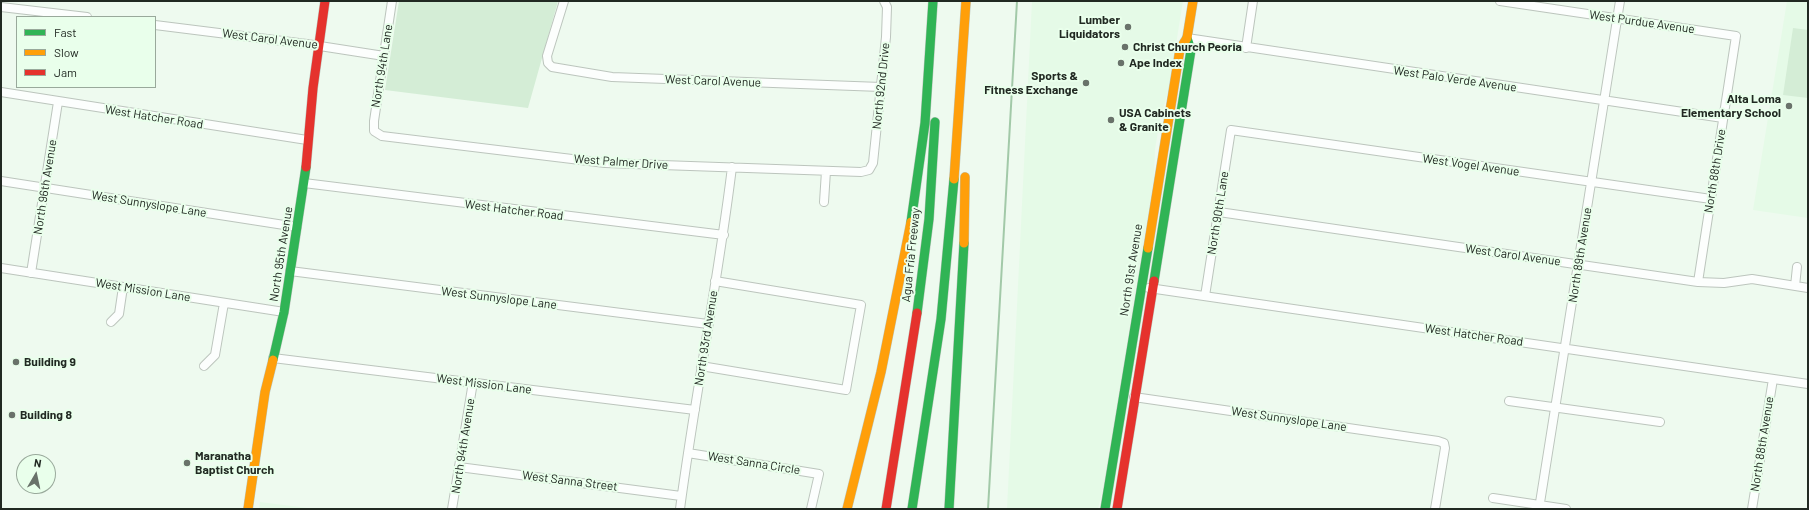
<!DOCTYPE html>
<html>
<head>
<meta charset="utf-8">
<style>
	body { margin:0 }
	#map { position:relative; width:1809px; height:510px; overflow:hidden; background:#eefaef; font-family:Barlow,sans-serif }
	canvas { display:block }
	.frame { position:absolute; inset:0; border:2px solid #212922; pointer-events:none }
	.legend { position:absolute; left:16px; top:16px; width:140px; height:72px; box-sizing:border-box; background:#e9ffeb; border:1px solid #99a99b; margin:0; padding:5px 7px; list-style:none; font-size:12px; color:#212922 }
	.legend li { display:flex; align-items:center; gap:8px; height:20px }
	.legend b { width:20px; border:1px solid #99a99b }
	.north { position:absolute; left:16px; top:454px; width:40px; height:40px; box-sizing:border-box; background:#e9ffeb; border:1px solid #99a99b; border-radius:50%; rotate:9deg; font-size:11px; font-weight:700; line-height:16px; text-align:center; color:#212922 }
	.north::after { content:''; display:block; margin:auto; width:14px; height:18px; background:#69726a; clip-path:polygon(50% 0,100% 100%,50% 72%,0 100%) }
</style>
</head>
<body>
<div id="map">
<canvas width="1809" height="510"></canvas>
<div class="frame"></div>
<ul class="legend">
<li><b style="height:5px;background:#30b455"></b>Fast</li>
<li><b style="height:5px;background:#ff9f0a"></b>Slow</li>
<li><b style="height:5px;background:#e5322d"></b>Jam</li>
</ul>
<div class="north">N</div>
</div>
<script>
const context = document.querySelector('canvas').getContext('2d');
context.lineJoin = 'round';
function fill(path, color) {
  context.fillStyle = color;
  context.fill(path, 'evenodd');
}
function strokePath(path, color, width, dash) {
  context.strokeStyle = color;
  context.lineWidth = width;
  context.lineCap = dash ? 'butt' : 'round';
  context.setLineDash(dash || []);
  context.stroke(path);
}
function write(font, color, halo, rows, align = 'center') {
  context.font = font + ' Barlow,sans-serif';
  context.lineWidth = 4;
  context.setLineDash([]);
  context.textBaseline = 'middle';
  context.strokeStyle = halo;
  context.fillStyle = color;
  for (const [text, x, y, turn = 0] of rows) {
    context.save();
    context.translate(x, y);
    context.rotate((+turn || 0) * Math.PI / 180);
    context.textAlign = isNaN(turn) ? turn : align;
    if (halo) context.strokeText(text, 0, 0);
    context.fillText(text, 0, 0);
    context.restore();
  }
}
const built = new Path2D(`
	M1032,1H1183L1169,88L1160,120L1155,149L1154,178L1104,484L1098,509H1007Z
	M1787,1H1808V218L1753,210Z
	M260,502L315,509H259Z`);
const green = new Path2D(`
	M399,1H558L528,108L385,90Z
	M1793,28L1808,30V98L1783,95Z`);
const stream = new Path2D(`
	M988,509L1017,1`);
const street = new Path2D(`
	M392,1L374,121V131L382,136L605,163L861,172L869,170L873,163L886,37L887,7L884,1
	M564,1L547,56L548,63L552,67L612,77L881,87
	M1500,1L1736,36L1698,282
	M1,7L87,17
	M155,25L307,44L384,56
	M1187,38L1723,118
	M1246,48L1253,1
	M1,92L307,140
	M1,181L297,227
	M304,183L724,235
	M824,202L826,171
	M1219,212L1698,282L1724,283L1752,279L1808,288
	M1,268L284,312
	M290,271L708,324
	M31,273L58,102
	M1795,286L1797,267
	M1149,288L1808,384
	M1205,296L1231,130L1711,199
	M111,322L119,314L123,287
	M273,358L695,410
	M204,366L215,355L224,303
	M701,366L846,390L861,305L715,281
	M1134,397L1438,441L1444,443L1445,448L1435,509
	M1509,401L1660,422
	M688,453L819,474L811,509
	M459,467L681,496
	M1493,498L1566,509
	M452,509L473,382
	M680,509C695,395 718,282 732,167
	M1539,509L1620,1
	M1752,509L1773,379`);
const fast = new Path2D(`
	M911,222L925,123L933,1
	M1154,281L1191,50L1187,38
	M917,313L929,219L935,122
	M273,360L284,312L306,167
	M912,509L941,319L954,179
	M949,509L964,243
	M1105,509L1148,248`);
const slow = new Path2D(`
	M954,179L966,1
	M964,243L965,177
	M1148,248L1180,49L1187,38L1193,1
	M248,509L265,392L273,360
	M847,509L881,372L911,222`);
const jam = new Path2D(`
	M306,167L313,88L325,1
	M886,509L917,313
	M1117,509L1154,281`);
const markers = [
	[1128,27,4,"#69726a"],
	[1125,47,4,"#69726a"],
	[1121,63,4,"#69726a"],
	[1086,83,4,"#69726a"],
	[1789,106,4,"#69726a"],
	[1111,120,4,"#69726a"],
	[16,362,4,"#69726a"],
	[12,415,4,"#69726a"],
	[187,463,4,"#69726a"]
];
const poiNames = [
	["Lumber",1120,20,"right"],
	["Liquidators",1120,34,"right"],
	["Christ Church Peoria",1133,47],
	["Ape Index",1129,63],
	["Sports &",1078,76,"right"],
	["Fitness Exchange",1078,90,"right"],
	["Alta Loma",1781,99,"right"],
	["Elementary School",1781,113,"right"],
	["USA Cabinets",1119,113],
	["& Granite",1119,127],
	["Building 9",24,362],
	["Building 8",20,415],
	["Maranatha",195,456],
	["Baptist Church",195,470]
];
const streetNames = [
	["West Purdue Avenue",1642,22,8],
	["West Carol Avenue",270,39,7],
	["North 94th Lane",382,66,-81],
	["West Palo Verde Avenue",1455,79,8],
	["West Carol Avenue",713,81,2],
	["North 92nd Drive",881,86,-84],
	["West Hatcher Road",154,117,9],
	["West Palmer Drive",621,162,4],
	["West Vogel Avenue",1471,165,8],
	["North 88th Drive",1715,171,-81],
	["North 96th Avenue",45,187,-81],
	["West Sunnyslope Lane",149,204,9],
	["West Hatcher Road",514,210,7],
	["North 90th Lane",1218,213,-81],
	["North 95th Avenue",281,254,-81],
	["Agua Fria Freeway",911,255,-84],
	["West Carol Avenue",1513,255,8],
	["North 89th Avenue",1580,255,-81],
	["North 91st Avenue",1131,270,-81],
	["West Mission Lane",143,290,9],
	["West Sunnyslope Lane",499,298,7],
	["West Hatcher Road",1474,335,8],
	["North 93rd Avenue",706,338,-81],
	["West Mission Lane",484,384,7],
	["West Sunnyslope Lane",1289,419,8],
	["North 88th Avenue",1762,444,-81],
	["North 94th Avenue",463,446,-81],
	["West Sanna Circle",754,463,9],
	["West Sanna Street",570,481,7]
];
fill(built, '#e5fae7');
fill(green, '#d4edd6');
strokePath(stream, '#a2c9a8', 2);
strokePath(street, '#bcc5bd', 10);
strokePath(fast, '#bcc5bd', 10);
strokePath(slow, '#bcc5bd', 10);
strokePath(jam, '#bcc5bd', 10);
strokePath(street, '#fcfefd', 8);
strokePath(fast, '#30b455', 9);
strokePath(slow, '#ff9f0a', 9);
strokePath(jam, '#e5322d', 9);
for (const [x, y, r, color] of markers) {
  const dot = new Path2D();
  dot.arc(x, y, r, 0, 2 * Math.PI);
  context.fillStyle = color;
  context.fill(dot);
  strokePath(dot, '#e9ffeb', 1.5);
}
write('bold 12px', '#212922', '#e9ffeb', poiNames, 'left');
write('12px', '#212922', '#e9ffeb', streetNames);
</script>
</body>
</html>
